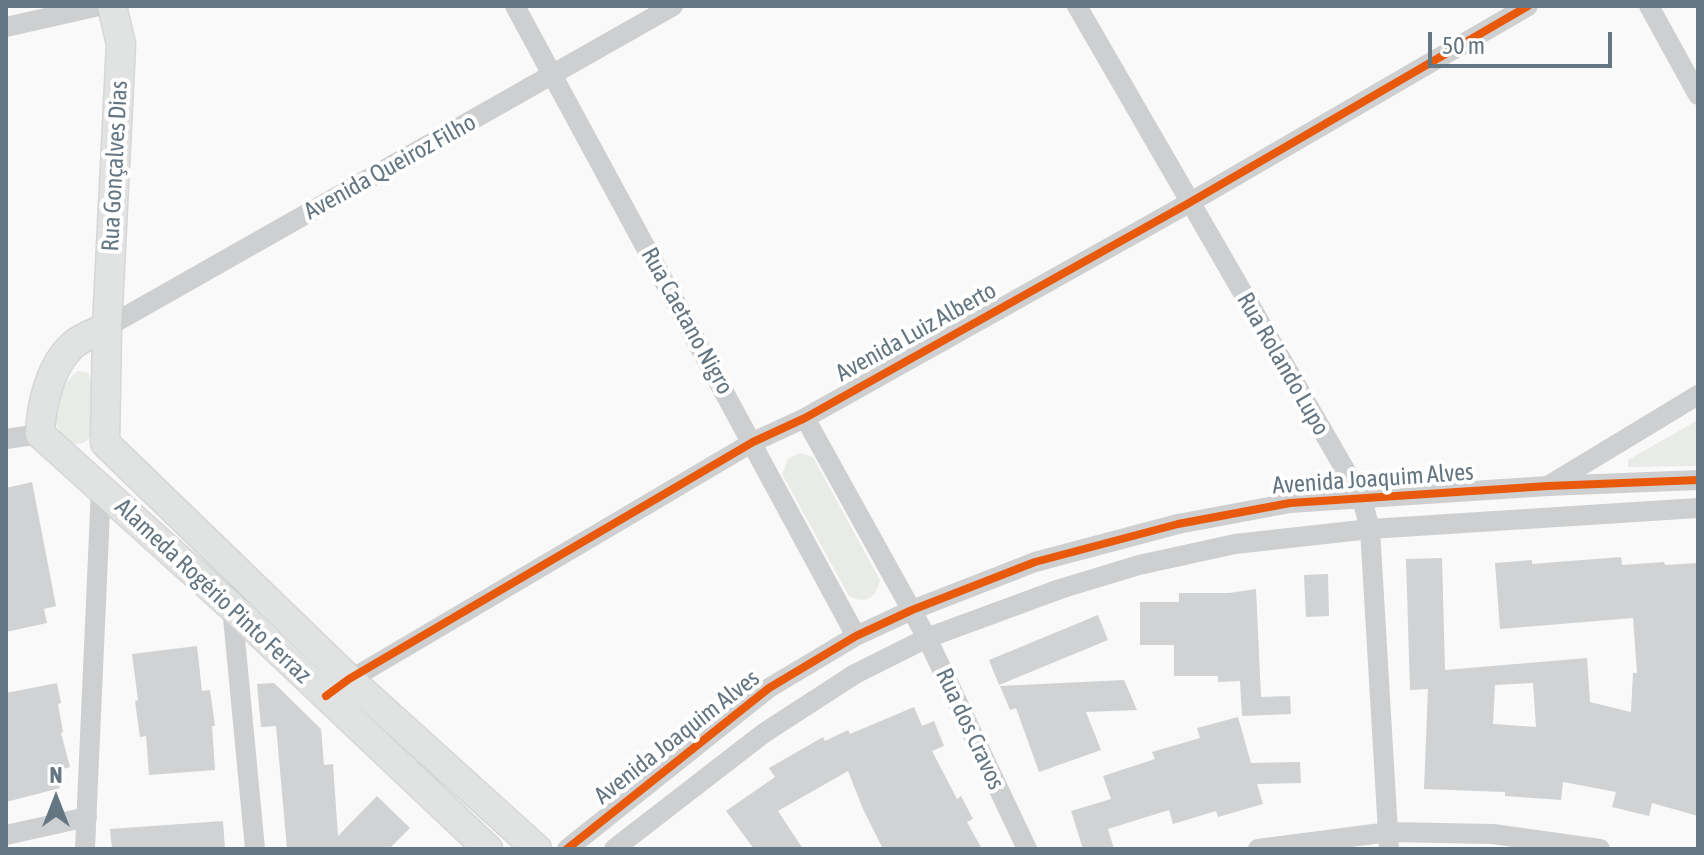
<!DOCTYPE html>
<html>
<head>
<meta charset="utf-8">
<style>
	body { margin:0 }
	#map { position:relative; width:1704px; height:855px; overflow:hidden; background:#f9f9f9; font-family:"Asap Condensed",sans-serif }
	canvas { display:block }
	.frame { position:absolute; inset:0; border:8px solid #657683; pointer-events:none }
	.north { position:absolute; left:16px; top:759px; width:80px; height:80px; -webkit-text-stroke:6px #fff; paint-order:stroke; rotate:0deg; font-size:22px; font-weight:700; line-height:32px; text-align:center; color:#657683 }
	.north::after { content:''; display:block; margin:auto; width:28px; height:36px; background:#657683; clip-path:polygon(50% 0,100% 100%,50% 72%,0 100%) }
	.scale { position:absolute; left:1428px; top:32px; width:184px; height:36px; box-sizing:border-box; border:4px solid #657683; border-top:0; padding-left:10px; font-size:24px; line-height:28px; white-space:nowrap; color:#657683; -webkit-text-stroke:6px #fff; paint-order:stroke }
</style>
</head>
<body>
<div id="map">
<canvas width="1704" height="855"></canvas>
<div class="frame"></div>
<div class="north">N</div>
<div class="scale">50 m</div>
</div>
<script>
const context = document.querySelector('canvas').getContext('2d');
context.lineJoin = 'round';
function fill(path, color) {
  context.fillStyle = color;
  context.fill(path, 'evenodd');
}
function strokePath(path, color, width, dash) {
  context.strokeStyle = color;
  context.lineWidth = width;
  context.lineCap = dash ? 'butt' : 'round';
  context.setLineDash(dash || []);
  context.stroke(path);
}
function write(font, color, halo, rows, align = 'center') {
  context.font = font + ' "Asap Condensed",sans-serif';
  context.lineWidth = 8;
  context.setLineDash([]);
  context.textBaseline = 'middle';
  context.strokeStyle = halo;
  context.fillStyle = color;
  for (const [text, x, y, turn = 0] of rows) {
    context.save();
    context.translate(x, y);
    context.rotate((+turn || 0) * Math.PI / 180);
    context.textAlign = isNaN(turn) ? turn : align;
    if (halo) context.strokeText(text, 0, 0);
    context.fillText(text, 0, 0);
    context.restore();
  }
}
const green = new Path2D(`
	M78,371L88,373C95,383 98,425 90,437C86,443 81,444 73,444C68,440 62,436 59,430C49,413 63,381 78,371Z
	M1698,420V466L1628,467V460Z
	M800,453L813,457L880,580C877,598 865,605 849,596L782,474L788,459Z`);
const building = new Path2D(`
	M32,482L56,606L44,609L47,623L6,632V488Z
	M1621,557L1622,565L1664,562L1665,565L1698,563V816L1652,803L1649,816L1612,807L1616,792L1563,782L1561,800L1505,796V792L1424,789L1428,689L1410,690L1406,559L1442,558L1445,670L1587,658L1590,702L1631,712L1633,673H1637L1633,618L1500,629L1495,563L1532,560V564ZM1533,683L1536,727L1493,724L1495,685Z
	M1328,574L1329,616L1306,617L1304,575Z
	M1256,589L1261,697L1290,696L1291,714L1242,716L1240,681L1218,682V676H1174V645H1140V602H1179V593H1229Z
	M1098,615L1108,640L999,685L989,660Z
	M197,646L202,691L210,690L215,726H212L215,770L149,775L146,736L140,737L135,701L138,700L132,654Z
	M1124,680L1137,710L1086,712L1101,750L1039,772L1016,708L1010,710L1000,686Z
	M57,683L61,703L58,704L63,732L61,733L70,767L56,771L60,788L6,802V693Z
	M274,683L321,729L324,765L333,764L338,836L377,796L410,828L389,849H287L276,726L261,727L257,684Z
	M914,707L922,726L934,721L944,746L932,751L957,799L961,796L973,819L967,822L982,849H883L863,809L848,771L778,811L803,849H754L726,811L775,777L769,768L823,737L825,741L848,730L850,734Z
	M1238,717L1251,763L1300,762L1301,783L1257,784L1263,804L1218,817L1216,811L1173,824L1169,810L1108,829L1114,849H1083L1071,811L1111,799L1103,776L1155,759L1152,752L1200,738L1197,728Z
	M223,821L225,849H112L110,829Z`);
const street = new Path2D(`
	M515,6L856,636
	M1077,6L1362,499L1370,529L1389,849
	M1649,6L1698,95
	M6,27L99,6
	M107,327L673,6
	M805,418L927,638L1027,849
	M6,439L40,434
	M1551,484L1698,395
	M244,577L232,607L255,849
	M341,685L753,442L805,418L1189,203L1528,6
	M6,835L87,817
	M85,849L101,489
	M567,849L769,688L856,636L912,610L1035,562L1178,524L1290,503L1548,486L1698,480
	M614,849L764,733L855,674L927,638L1060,589L1139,565L1235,544L1370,529L1698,508
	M1258,849L1389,832L1493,834L1600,849`);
const secondary = new Path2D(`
	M107,327C97,332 82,337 73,345C50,365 41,406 40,434L232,607L488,849
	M105,443L349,679L537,849
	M105,443L107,327L121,44L112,6`);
const cycleway = new Path2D(`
	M326,696L349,679L753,442L805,418L1189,203L1528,6
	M567,849L769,688L856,636L912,610L1035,562L1178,524L1290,503L1548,486L1698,480`);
const streetNames = [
	["Rua Gonçalves Dias",115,166,-87],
	["Avenida Queiroz Filho",390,167,-29],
	["Rua Caetano Nigro",687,321,61],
	["Avenida Luiz Alberto",916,332,-29],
	["Rua Rolando Lupo",1283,364,60],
	["Avenida Joaquim Alves",1373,479,-4],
	["Alameda Rogério Pinto Ferraz",213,591,43],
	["Rua dos Cravos",970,729,65],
	["Avenida Joaquim Alves",677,737,-38]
];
fill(green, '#e8ebe6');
fill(building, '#d0d2d3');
strokePath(secondary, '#d5d6d7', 31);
strokePath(street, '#cecfd0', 20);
strokePath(secondary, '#e1e2e2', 28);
strokePath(cycleway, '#e8590c', 8);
write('24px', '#657683', '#fff', streetNames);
</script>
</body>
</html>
